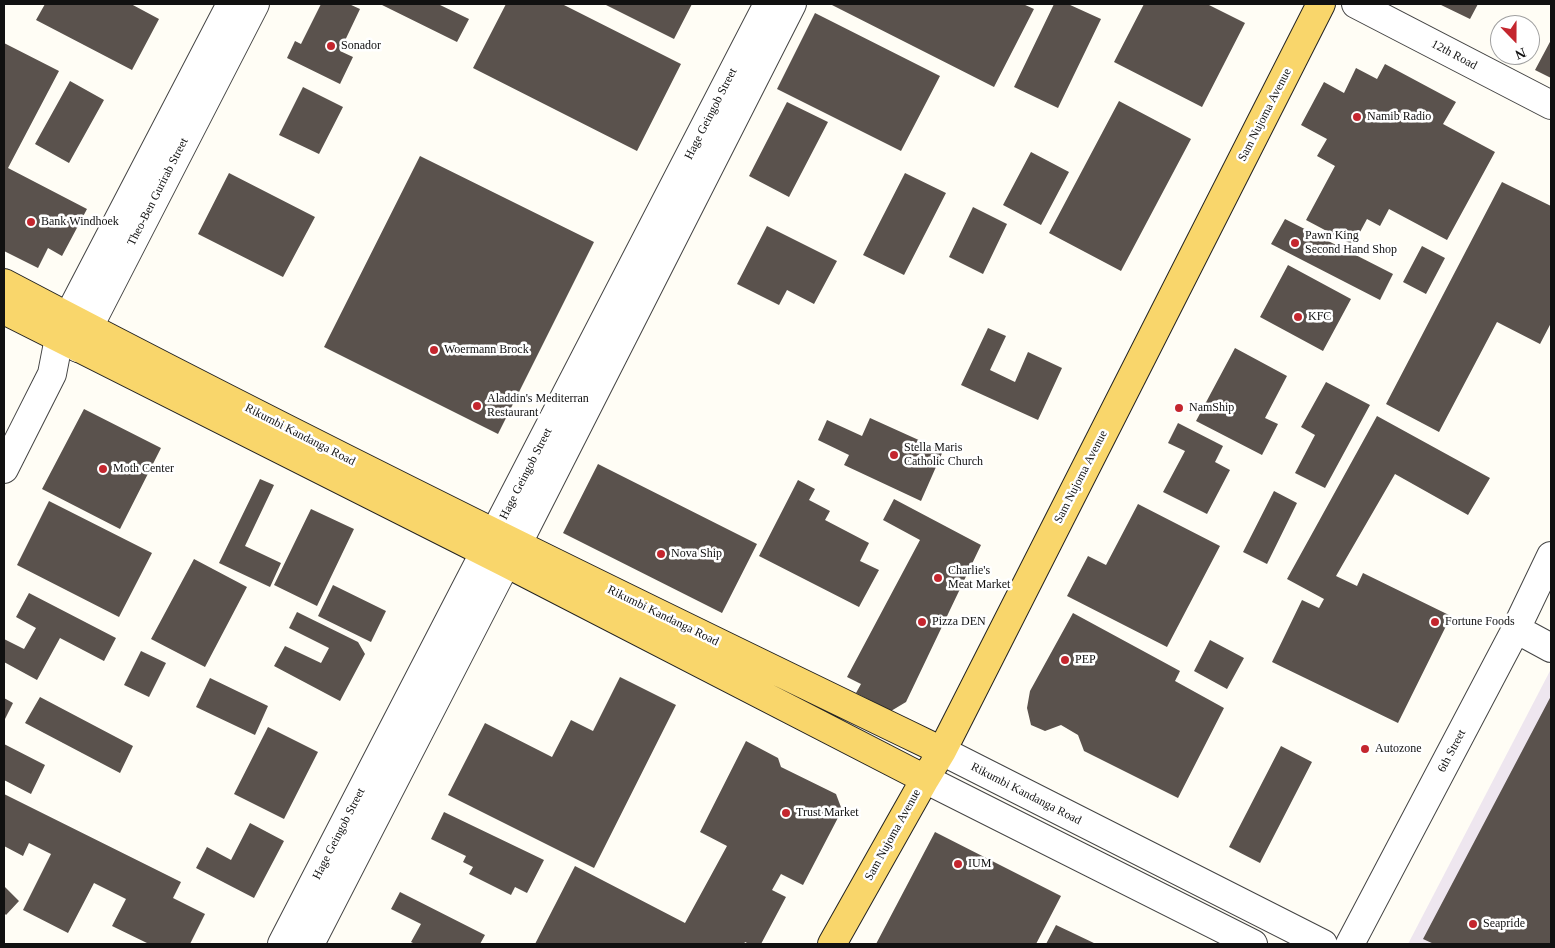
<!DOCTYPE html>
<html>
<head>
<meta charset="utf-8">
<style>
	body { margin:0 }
	#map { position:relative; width:1555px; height:948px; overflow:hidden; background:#fffdf5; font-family:"Times New Roman",serif }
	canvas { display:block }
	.frame { position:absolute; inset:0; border:5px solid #111; pointer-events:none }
	.north { position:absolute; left:1490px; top:15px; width:50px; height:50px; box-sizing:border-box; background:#fff; border:1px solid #a0a0a0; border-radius:50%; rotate:158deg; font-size:14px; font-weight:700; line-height:20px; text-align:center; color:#111 }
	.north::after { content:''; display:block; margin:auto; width:18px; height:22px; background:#c4262e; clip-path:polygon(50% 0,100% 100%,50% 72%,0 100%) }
</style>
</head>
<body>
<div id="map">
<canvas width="1555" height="948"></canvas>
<div class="frame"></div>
<div class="north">N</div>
</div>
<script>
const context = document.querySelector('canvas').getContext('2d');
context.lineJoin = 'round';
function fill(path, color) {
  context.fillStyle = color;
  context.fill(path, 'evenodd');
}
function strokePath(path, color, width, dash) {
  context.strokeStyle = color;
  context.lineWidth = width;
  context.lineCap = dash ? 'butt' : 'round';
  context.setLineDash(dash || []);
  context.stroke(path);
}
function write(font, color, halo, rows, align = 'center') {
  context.font = font + ' "Times New Roman",serif';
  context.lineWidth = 5;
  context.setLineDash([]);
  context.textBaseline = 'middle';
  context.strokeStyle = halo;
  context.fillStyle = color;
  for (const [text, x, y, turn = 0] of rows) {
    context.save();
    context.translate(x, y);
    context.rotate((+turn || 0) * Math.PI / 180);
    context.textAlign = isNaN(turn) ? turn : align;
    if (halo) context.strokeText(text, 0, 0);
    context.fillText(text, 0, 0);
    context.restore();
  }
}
const industrial = new Path2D(`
	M1551,669V944H1408Z`);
const building = new Path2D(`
	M45,4H131L159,19L132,70L36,20Z
	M321,4H349L360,9L340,51L353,57L340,84L287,58L295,41L301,44Z
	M380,4H438L469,19L457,42Z
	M506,4H562L681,64L637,151L473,68Z
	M604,4H692L674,39Z
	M830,4H1023L1034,9L994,87Z
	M1054,4H1068L1101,19L1058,108L1014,87Z
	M1144,4H1207L1245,23L1202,107L1114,62Z
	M1439,4H1478L1470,19Z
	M815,13L940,76L901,151L777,89Z
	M1551,40V78L1535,70Z
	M4,43L59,71L8,168L87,209L62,256L48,248L38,268L4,251Z
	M1385,64L1456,102L1443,124L1495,152L1447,240L1389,209L1380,226L1367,219L1353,245L1306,220L1335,166L1317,156L1327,139L1301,125L1324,82L1344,93L1356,68L1377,79Z
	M70,81L104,100L69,163L35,144Z
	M303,87L343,107L319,154L279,135Z
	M1119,101L1191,139L1121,271L1049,233Z
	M787,102L828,122L789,197L749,176Z
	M1031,152L1069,172L1041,225L1003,205Z
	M420,156L594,242L498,434L324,347Z
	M229,173L315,217L283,277L198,234Z
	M905,173L946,193L904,275L863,255Z
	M1502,182L1551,206V323L1540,344L1497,322L1439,432L1386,404Z
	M973,207L1007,224L983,274L949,257Z
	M1285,219L1393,274L1380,300L1271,244Z
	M767,226L837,261L814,304L787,290L779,305L737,284Z
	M1422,246L1445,258L1426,294L1403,282Z
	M1288,265L1351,299L1323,351L1260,317Z
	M988,328L1006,336L990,370L1015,382L1028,352L1062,368L1038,420L961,385Z
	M1235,348L1287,376L1265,418L1278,424L1262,455L1196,421Z
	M1326,382L1370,405L1325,488L1295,473L1315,435L1301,427Z
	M84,409L161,448L120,529L42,489Z
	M1377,416L1490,478L1468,515L1395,474L1336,576L1357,586L1363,573L1451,616L1398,723L1272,662L1302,600L1319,608L1324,599L1287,579Z
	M870,418L943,451L921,501L844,465L849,455L818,440L827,420L862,436Z
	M1178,423L1223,446L1215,462L1230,470L1207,514L1163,492L1185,451L1168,443Z
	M598,464L757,544L722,613L563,533Z
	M260,479L274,485L245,546L281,563L270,587L219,563Z
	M798,480L815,489L809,500L830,511L825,520L869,543L860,561L879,570L859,607L759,556Z
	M1274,491L1297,503L1267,564L1243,552Z
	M894,499L981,545L906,702L891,711L856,693L861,684L847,677L920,540L883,520Z
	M49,501L152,553L119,617L17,565Z
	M1138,504L1220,546L1167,647L1067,596L1088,556L1106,565Z
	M311,509L354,529L317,606L274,585Z
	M194,559L247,587L205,667L151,639Z
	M333,585L386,611L371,642L318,616Z
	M29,593L116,638L104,661L60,638L37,680L4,662V639L24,649L36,628L16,617Z
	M297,612L358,642L365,654L340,701L274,666L285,646L321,663L329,648L289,628Z
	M1073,613L1180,671L1175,681L1224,708L1178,798L1084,751L1078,735L1061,725L1045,731L1031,725L1027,708L1030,691Z
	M1210,640L1244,658L1227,689L1194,671Z
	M141,651L166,663L149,697L124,685Z
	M620,677L676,705L594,868L448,795L485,723L552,757L571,720L593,731Z
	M210,678L268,706L255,735L196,707Z
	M1551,696V944H1434L1423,939Z
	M40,697L133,746L120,773L25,723Z
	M4,698L13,703L4,721Z
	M268,727L318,752L284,819L234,794Z
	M746,741L778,758L781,767L836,794L842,810L803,885L781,874L772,890L786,897L761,944H749L745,942L744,944H535L575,866L685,923L727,846L700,832Z
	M4,744L45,765L31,794L4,780Z
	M1281,746L1312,762L1260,863L1229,847Z
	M4,794L181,882L173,898L205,914L190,944H149L112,926L126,899L94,883L68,933L23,910L51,854L29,843L23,856L4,846Z
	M444,812L544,860L527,893L515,887L511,895L469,874L473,867L463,862L466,856L431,839Z
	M250,823L284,841L254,898L196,868L207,847L231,860Z
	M935,832L1061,896L1036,944H876Z
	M4,886L19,901L6,915L4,913Z
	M400,892L485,935L480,944H415L411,942L421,924L391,909Z
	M1056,925L1096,944H1046Z`);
const minor = new Path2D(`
	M1356,4L1551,105
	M78,348L255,4
	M4,469L52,374L59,338L68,317L231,4
	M1516,629L1551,648
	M942,751L1323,944
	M925,779L1253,944
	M282,944L768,4
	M310,944L506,563L517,545L792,4
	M1350,944L1516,629L1551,556`);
const major = new Path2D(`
	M4,283C313,446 627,599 942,751
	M4,310L506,563L925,779
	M832,944L925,779L942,751L1321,4`);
const markers = [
	[331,46,5,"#c4262e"],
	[1357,117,5,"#c4262e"],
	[31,222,5,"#c4262e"],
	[1295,243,5,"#c4262e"],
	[1298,317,5,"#c4262e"],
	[434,350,5,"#c4262e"],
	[477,406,5,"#c4262e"],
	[1179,408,5,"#c4262e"],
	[894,455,5,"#c4262e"],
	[103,469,5,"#c4262e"],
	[661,554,5,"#c4262e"],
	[938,578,5,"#c4262e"],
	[922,622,5,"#c4262e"],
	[1435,622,5,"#c4262e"],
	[1065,660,5,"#c4262e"],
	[1365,749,5,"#c4262e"],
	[786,813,5,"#c4262e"],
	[958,864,5,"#c4262e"],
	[1473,924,5,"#c4262e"]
];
const poiNames = [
	["Sonador",341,46],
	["Namib Radio",1367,117],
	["Bank Windhoek",41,222],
	["Pawn King",1305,236],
	["Second Hand Shop",1305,250],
	["KFC",1308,317],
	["Woermann Brock",444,350],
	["Aladdin's Mediterran",487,399],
	["Restaurant",487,413],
	["NamShip",1189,408],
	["Stella Maris",904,448],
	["Catholic Church",904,462],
	["Moth Center",113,469],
	["Nova Ship",671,554],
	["Charlie's",948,571],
	["Meat Market",948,585],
	["Pizza DEN",932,622],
	["Fortune Foods",1445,622],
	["PEP",1075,660],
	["Autozone",1375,749],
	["Trust Market",796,813],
	["IUM",968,864],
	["Seapride",1483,924]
];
const streetNames = [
	["12th Road",1454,55,28],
	["Hage Geingob Street",711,114,-63],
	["Sam Nujoma Avenue",1265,115,-63],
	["Theo-Ben Gurirab Street",158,192,-63],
	["Rikumbi Kandanga Road",300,435,27],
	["Hage Geingob Street",526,474,-63],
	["Sam Nujoma Avenue",1081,477,-63],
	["Rikumbi Kandanga Road",663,616,26],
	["6th Street",1452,751,-62],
	["Rikumbi Kandanga Road",1026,794,27],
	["Hage Geingob Street",339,834,-63],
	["Sam Nujoma Avenue",893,835,-61]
];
fill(industrial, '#eee6ef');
fill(building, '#5a524d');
strokePath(minor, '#444', 30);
strokePath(major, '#222', 30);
strokePath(minor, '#fff', 28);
strokePath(major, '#f9d66b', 28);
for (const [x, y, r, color] of markers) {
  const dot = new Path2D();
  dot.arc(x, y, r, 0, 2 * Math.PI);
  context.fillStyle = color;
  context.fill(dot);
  strokePath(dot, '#fff', 2);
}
write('12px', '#111', '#fff', poiNames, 'left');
write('12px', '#111', '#fff', streetNames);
</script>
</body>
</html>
